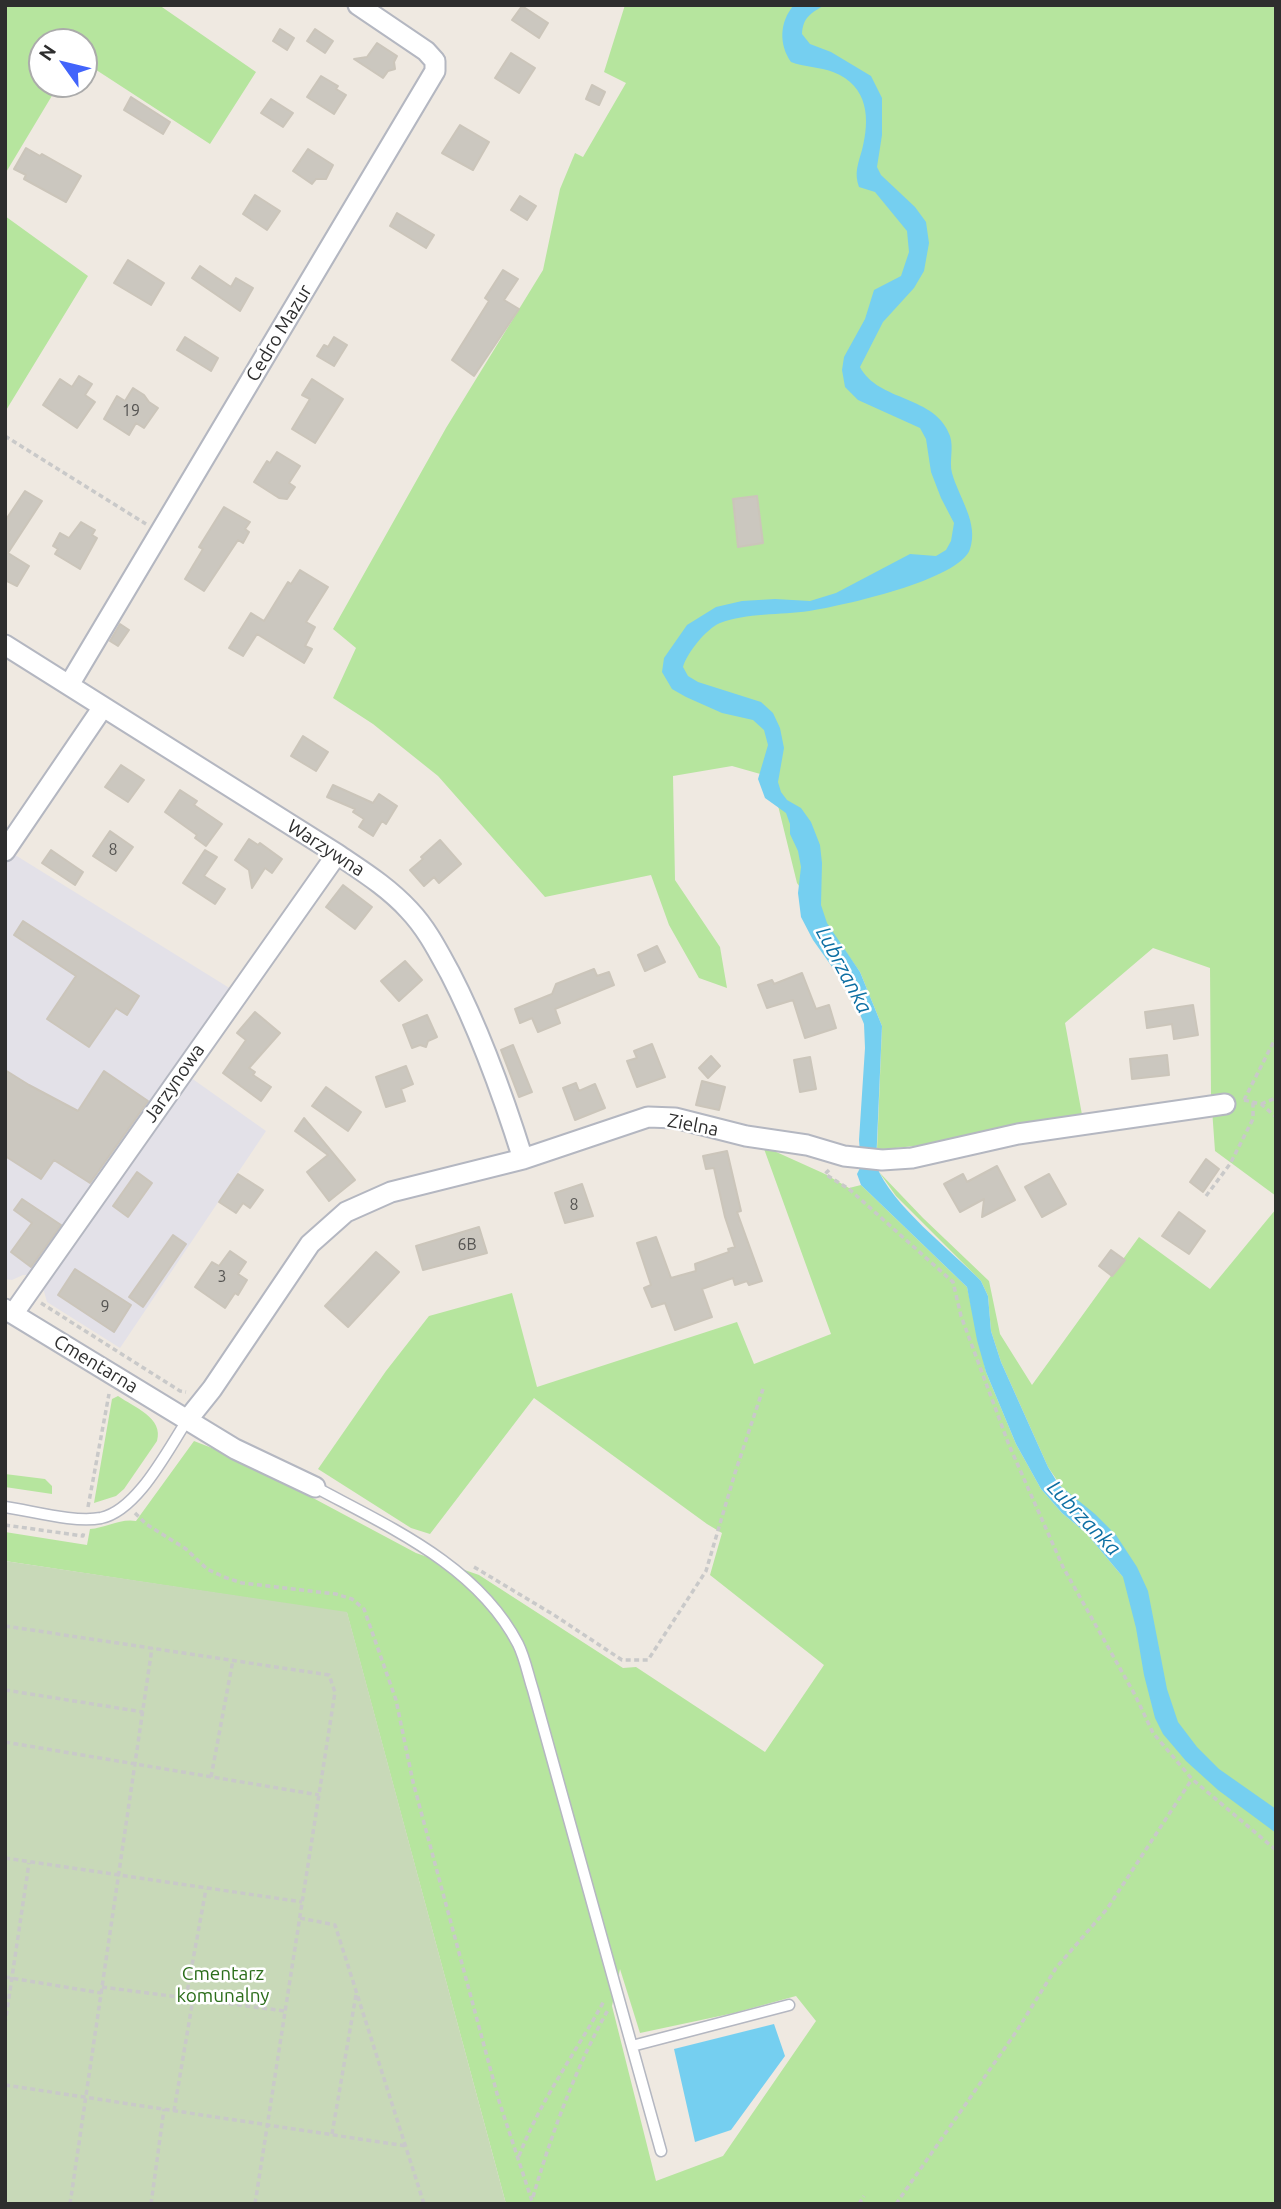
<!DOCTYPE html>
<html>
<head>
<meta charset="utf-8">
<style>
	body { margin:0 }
	#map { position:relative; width:1281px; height:2209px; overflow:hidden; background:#efe9e1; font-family:Ubuntu,sans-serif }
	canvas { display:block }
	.frame { position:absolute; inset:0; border:7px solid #2e2e2e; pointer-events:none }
	.north { position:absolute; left:28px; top:28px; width:70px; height:70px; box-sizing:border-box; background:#fff; border:2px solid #ababab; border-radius:50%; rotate:304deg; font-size:19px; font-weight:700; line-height:28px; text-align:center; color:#2e2e2e }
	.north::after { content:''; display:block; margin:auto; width:24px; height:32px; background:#4264fb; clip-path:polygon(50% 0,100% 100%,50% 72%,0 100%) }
</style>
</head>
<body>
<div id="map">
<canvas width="1281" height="2209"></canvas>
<div class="frame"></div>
<div class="north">N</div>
</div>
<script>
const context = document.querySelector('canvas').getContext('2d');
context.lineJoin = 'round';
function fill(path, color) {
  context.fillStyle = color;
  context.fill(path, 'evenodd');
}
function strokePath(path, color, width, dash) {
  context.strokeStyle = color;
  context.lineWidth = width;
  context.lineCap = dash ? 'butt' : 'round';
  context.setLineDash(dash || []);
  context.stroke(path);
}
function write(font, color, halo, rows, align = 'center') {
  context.font = font + ' Ubuntu,sans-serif';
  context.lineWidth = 5;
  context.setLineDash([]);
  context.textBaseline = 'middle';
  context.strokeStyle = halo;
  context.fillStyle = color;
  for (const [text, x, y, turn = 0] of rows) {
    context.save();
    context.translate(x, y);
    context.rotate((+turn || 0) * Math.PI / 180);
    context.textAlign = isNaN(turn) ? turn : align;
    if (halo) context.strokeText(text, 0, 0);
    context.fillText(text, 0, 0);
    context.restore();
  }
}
const industrial = new Path2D(`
	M12,853L231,989L30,1275H23L12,1280L5,1279V862Z
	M187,1075L266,1131L120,1348L47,1302L42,1284Z`);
const green = new Path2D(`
	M5,5H159L256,72L210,144L84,62V42H42V84H59L5,174Z
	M625,5H1276V1196L1215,1151L1211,1095L1210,968L1153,948L1065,1023L1083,1120L961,1141L877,1150L882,1026L860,972L797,883L771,777L732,766L673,776L675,880L720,947L727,988L699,978L669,925L651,875L545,897L438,776L373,724L333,698L356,648L333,629L446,428L543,270L560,189L575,153L583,157L626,83L604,72Z
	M5,216L88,276L5,412Z
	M763,1146L825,1174L849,1188L861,1185L967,1287L986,1372L1016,1444L1041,1489L1062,1513L1086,1533L1123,1577L1048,1467L1001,1362L991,1331L988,1296L981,1281L896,1196L879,1172L923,1218L989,1281L1000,1334L1032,1385L1139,1237L1210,1289L1276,1209V2204H506L347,1613L5,1561V1532L87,1545L90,1529C105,1528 121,1518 136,1521L194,1441L240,1459L416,1553L479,1575L623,1668L636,1667L765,1752L824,1665L710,1575L722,1533L707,1524L534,1398L430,1534L411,1528L318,1469L386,1371L429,1316L512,1293L537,1387L737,1322L754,1364L831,1334ZM620,1969L640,2033L734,2013L796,1996L816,2021L723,2156L656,2181L612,2006Z
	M118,1396C134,1407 164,1418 157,1441L124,1489L116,1496L94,1503L112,1399Z
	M5,1474L45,1479L52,1486V1494L5,1487Z`);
const cemetery = new Path2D(`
	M5,1561L347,1612L506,2204H5Z`);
const water = new Path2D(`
	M794,5H825C811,13 803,17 802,34L810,44L831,52L871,76L882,98V135L877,167L881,175L915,207L926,222L929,243L924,271L914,288L883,322L860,367C878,402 936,395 950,436C954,448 949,461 952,473C959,498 979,523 970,549C960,580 841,606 809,611C781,615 746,613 720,623C706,629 687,653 683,667L688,676L698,682L761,702L773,713L780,728L784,748L778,782L781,792L787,800L801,808L811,822L820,845L822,863L821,905L827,923L860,972L882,1026L876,1165C892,1206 950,1249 981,1281L988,1296L991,1331L1001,1362L1048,1467L1059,1485L1095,1514L1116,1535L1137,1567L1148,1591L1167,1689L1178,1722L1197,1747L1219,1769L1276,1809V1833L1218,1790L1186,1761L1163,1734L1155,1718L1144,1675L1136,1628L1123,1577L1086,1533L1062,1513L1041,1489L1016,1444L986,1372L977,1340L967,1287L861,1185L857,1174L861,1166L859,1140L865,1048L864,1024L852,995L813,940L801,917L798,893L801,867L798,851L790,834V824L786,813L765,798L758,779L768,745L764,730L753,720L722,713L686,697L672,689L662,672L664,658L687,625L716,607L742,601L775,599L810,601L836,593L910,554L936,556L946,550L951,541L954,523L941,498L931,472L926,439L920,428L858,400L845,387L842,370L844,357L865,319L874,290L901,276L909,252L907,231L875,192L859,187C854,173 858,164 862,150C870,119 869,86 833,72C820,67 804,67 791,62C779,45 779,22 794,5Z
	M774,2024L785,2056L731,2130L695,2142L674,2049Z`);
const building = new Path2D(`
	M522,6L548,23L539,38L512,20Z
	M280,29L294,38L287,50L273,41Z
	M315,29L333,41L325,53L307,41Z
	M377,43L397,56L394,62L395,69L388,71L383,78L354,59L367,57Z
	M511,53L535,68L519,93L495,78Z
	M321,76L338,86L336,89L346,95L334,114L307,97Z
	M592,85L605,92L599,105L586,99Z
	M131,97L170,122L163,134L124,110Z
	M271,99L293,113L283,127L261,113Z
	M460,125L489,142L473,170L442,153Z
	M26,148L40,156L42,154L81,176L66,202L24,179L26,175L14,169Z
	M308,149L333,165L326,179H316L312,184L293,171Z
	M255,195L280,211L267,230L243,214Z
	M520,196L536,206L527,220L511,210Z
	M397,213L434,235L426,248L390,226Z
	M128,260L164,283L151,305L114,283Z
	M200,266L231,287L236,278L253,288L240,311L192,278Z
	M503,270L518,279L504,300L519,309L474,376L452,360L489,301L485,298Z
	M185,337L218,358L211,371L177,350Z
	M334,337L347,345L334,366L317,356L324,345L328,347Z
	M79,376L92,384L85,395L95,402L77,428L43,405L60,379L72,387Z
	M312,379L343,399L315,443L292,429L310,399L302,395Z
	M133,388L144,395L149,402L158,408L144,428L136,423L129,435L104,419L117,396L125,401Z
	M277,452L300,466L289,483L295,487L287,499L279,498L254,482L267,461L270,463Z
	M25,491L42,501L8,553L29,566L17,586L5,580V521Z
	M757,496L763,543L738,547L733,499Z
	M224,507L250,522L245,529L249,532L243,543L238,540L204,591L185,579L203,549L199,547Z
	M81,522L95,530L92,535L97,538L80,569L55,554L58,549L53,546L60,533L69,538Z
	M300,570L328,587L306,622L315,627L305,646L312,649L304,663L257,634L243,656L229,648L251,613L264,621L288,582L291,584Z
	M120,624L129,630L118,646L110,641Z
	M303,736L328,752L316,771L291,756Z
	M121,765L144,780L128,802L105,787Z
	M333,785L373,803L379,794L397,806L386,824L382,821L373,836L359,827L364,819L353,812L355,809L327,797Z
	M180,790L197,801L194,805L222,824L206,846L195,838L197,835L165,812Z
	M110,831L133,847L116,871L93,856Z
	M249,839L258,845L260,843L282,859L272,873L265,868L252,888L249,870L235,860Z
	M440,840L461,864L439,883L434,877L424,886L410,870L423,859L421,857Z
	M51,850L83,872L75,885L42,863Z
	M205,850L217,857L204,876L225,889L215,904L183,883Z
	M343,885L372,907L355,929L326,907Z
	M23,921L139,996L127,1015L116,1008L89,1047L47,1019L76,976L14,935Z
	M657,946L665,962L645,971L638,955Z
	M405,961L422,980L399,1001L381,981Z
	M594,969L597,976L609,972L614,985L555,1009L560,1023L538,1032L532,1018L520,1023L515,1009L552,994L556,984Z
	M802,973L816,1009L829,1005L836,1028L805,1038L793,1000L767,1008L758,985L772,980L774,984Z
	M1193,1005L1198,1035L1174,1039L1172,1024L1147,1028L1145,1012Z
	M255,1012L280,1033L249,1068L255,1072L253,1075L271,1087L261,1101L223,1073L246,1040L237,1033Z
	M427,1015L437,1037L428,1041L426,1047L420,1045L412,1048L403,1025Z
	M652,1044L665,1077L637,1087L627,1061L637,1058L634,1051Z
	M513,1045L532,1092L519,1097L501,1050Z
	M1167,1055L1169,1075L1132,1079L1130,1059Z
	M711,1056L720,1066L708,1078L699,1068Z
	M810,1057L816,1089L800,1092L794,1060Z
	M406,1066L413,1084L401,1089L405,1101L386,1107L376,1077Z
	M5,1070L29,1085L78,1111L104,1071L148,1101L90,1183L54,1160L41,1179L5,1156Z
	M702,1081L725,1087L719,1110L696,1105Z
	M576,1083L579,1091L595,1084L605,1108L575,1120L563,1088Z
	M326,1087L361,1112L348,1131L312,1106Z
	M304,1118L355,1180L329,1201L307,1172L328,1155L295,1131Z
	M727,1151L741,1211L737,1212L762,1281L749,1285L747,1281L735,1285L733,1278L702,1289L712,1317L675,1330L665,1303L652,1307L644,1288L651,1285L637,1243L656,1237L671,1278L696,1271L695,1264L729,1252L728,1249L735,1247L725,1217L714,1168L706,1169L703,1156Z
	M1206,1159L1219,1169L1203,1192L1190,1182Z
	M997,1166L1015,1200L982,1217L984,1199L960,1212L944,1184L963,1174L967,1182Z
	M137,1172L152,1183L128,1217L113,1206Z
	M238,1174L263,1190L250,1208L243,1203L236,1213L219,1202Z
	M1049,1174L1066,1204L1042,1217L1025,1187Z
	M582,1184L593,1216L565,1223L555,1193Z
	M22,1199L61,1225L31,1267L11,1252L32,1223L14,1210Z
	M1179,1212L1205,1231L1189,1254L1162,1236Z
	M479,1227L487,1253L423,1270L416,1246Z
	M173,1235L186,1244L143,1307L129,1297Z
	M1111,1250L1125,1260L1112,1276L1099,1266Z
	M230,1251L246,1262L238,1274L247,1280L238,1295L235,1293L225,1308L195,1287L212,1262L219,1266Z
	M376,1252L399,1272L348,1327L325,1306Z
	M75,1269L131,1305L114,1332L58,1295Z`);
const path = new Path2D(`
	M5,436L146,524
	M1244,1100L1276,1037
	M1244,1100L1261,1104L1276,1117
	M1261,1104L1276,1098
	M829,1170L825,1174L849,1189L953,1282L961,1316L1009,1445L1063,1567L1135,1695L1153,1733L1192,1779L1276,1850
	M1206,1196L1230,1164L1253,1119V1102
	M41,1303L180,1391L186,1392
	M88,1507L109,1394
	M135,1513L146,1524L186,1549L207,1569L224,1577L242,1583L336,1594L352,1599L364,1609L396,1700L413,1782L499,2101L533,2204
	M5,1525L83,1536L84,1531
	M474,1567L554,1615L622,1660H648L706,1571L735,1473L763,1389
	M5,1626L329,1675L335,1692L255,2204
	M5,1690L143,1712
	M5,1742L319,1795
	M211,1777L233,1660
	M5,1858L302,1902
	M300,1918L335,1925L424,2204
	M5,1977L101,1993
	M102,1987L285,2011
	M186,1998L206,1889
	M5,2024L29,1863
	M5,2085L406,2146
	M174,2111L193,1999
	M332,2134L356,1995
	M519,2156C540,2101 576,2052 604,2001
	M533,2197C550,2138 577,2064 608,2010
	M70,2204L152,1648
	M151,2204L164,2109
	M859,2204L864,2196
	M896,2204L1016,2032L1056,1968L1107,1909L1192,1779`);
const lane = new Path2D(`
	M315,1487C389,1527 477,1565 518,1644C525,1658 528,1675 533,1690L661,2151
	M5,1507C33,1511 74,1523 101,1518C138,1510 168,1449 188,1419
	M632,2046L789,2005`);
const street = new Path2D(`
	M5,645L337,854C362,871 388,887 409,910C427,929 438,951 450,973C481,1033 503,1095 523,1159
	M69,685L435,71V61L426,51L358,5
	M5,851L103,707
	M5,1309L235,1449L315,1487
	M13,1314L337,854
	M188,1419L212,1389L310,1244L346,1212L391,1192L523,1159L648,1117L675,1118L746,1136L807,1145L844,1156L882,1160L912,1158L1018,1134L1225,1104`);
const numberNames = [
	["19",131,411],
	["8",113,850],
	["8",574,1205],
	["6B",467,1245],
	["3",222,1277],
	["9",105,1307]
];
const streetNames = [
	["Cedro Mazur",279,333,-59],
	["Warzywna",326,848,33],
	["Jarzynowa",174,1083,-55],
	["Zielna",693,1125,11],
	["Cmentarna",96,1364,31]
];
const parkNames = [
	["Cmentarz",223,1974],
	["komunalny",223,1996]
];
const waterNames = [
	["Lubrzanka",844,970,62],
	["Lubrzanka",1084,1518,46]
];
fill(industrial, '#e3e1e8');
fill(green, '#b6e59e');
fill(cemetery, '#c8d9b8');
fill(water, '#75cff0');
fill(building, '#cbc7bf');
strokePath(building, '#cbc5ba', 2);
strokePath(lane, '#b4b7c1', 13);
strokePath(street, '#b4b7c1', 23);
strokePath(path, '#c9c9c9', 3.5, [5, 3.5]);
strokePath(lane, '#fff', 10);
strokePath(street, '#fff', 19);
write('16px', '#555452', null, numberNames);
write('19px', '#2e2e2e', '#fff', streetNames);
write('19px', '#2c6e1b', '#fff', parkNames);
write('italic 21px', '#0d6fa3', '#fff', waterNames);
</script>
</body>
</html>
